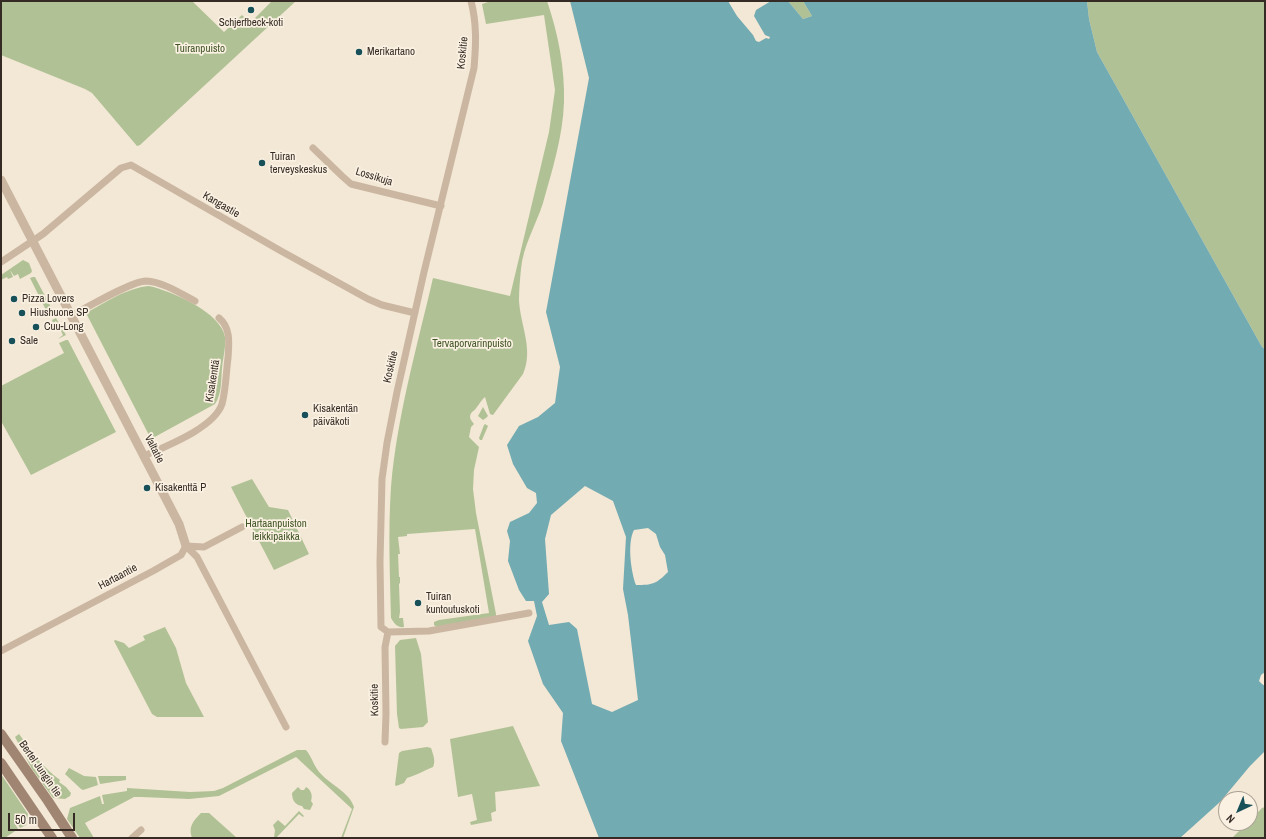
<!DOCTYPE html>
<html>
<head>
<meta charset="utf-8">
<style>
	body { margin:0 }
	#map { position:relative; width:1266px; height:839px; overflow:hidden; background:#f3e7d5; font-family:"Archivo Narrow",sans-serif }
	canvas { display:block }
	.frame { position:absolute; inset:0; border:2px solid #352b24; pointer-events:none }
	.north { position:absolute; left:1218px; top:791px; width:40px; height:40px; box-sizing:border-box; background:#faf1e2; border:1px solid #aba296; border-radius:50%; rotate:224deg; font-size:11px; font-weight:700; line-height:16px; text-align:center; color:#352b24 }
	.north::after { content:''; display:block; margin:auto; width:14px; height:18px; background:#175059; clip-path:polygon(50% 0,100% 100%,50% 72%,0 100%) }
	.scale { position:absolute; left:8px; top:813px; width:67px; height:18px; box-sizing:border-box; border:2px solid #352b24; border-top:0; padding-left:5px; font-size:12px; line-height:14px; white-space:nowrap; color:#352b24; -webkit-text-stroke:3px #faf1e2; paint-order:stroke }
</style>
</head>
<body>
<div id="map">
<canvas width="1266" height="839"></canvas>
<div class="frame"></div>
<div class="north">N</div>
<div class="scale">50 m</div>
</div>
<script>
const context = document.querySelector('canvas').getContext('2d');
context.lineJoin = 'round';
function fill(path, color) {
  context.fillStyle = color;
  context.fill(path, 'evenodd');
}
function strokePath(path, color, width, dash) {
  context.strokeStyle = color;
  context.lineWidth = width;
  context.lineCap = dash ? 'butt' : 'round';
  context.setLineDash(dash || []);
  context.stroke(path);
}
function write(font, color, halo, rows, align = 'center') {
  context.font = font + ' "Archivo Narrow",sans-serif';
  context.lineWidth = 3.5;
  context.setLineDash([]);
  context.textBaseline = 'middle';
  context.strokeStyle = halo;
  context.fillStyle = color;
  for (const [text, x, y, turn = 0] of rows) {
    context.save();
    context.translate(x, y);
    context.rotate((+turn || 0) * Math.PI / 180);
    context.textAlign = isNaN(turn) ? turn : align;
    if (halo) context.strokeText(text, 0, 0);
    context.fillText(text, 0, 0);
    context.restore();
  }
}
const green = new Path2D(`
	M1,1H192L224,32L242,15L250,23L272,1H296L140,145L137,146L92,93L85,89L1,55Z
	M491,1H547C558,33 565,68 564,102C563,136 552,171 543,203C536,225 523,246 521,269C520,279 519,290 519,300C520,325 534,349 523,374L493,415L490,414L485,397C479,402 478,408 472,412C468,417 471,420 474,424L471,427L469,437L479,447L474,470L473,489L476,513L496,614V616L437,627L434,625V622L439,620L489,613L475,529L407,534V536L398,537L400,554H398L399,577H400V583L399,584L400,612L399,618H403L404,627C397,628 394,623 391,618C390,575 388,531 391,487C397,416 417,347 433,278L510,296L549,132L555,90L544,15L486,24L482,4Z
	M788,1H803L812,16L803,19Z
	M1087,1H1265V349L1262,347L1097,52L1089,19Z
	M23,260L29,263L32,271L31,273L20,279L18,274L14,276L10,270L13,277L8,279L7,277L1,280V275Z
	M33,277H35L54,313L49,316L30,278Z
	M149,286C171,291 221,312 225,337C226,347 223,358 222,368C221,380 222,394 215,404L151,439L86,313C105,303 126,288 149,286Z
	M56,318L66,335L58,339L63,335L56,321L53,323L52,320Z
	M66,340H68L116,432L31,475L1,421V386L64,353L59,343Z
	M483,407L488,416L486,418L483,420L478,416Z
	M485,424L488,426L482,440H480L479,438L484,425Z
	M252,479L269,507L288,510L309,554L274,570L231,487Z
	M165,627L176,648L186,683L204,717H157L152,714L114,641L115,640L124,643L129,648L145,640L143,636Z
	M416,638L421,654L428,722L423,727L401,729L399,728L397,714L395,646L400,640Z
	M513,726L540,786L495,792L496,811L491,813L492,821L471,825L470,822L477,820L472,794L458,797L450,739Z
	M19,734C32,752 42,767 60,780L59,782L66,787L71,793L70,796L65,799L53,798L32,769L15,737Z
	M427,747L431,748C433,754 436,761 433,767C423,771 417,775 407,778L404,783L396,786L395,785L399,753L402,751Z
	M297,750H306C312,757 314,767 321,774C330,784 350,793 354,807L343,838H341L352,809L296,757L219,796L189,799L141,797H134L85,823L94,838H80L67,819L70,808L100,796L102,804H104L102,795L127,791V788L190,792L214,791L223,788Z
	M69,768L84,776L96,777L98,785L83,790L81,789L65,774Z
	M1,774L28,814L26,825L20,828L16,821L14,822L18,829L5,838H1Z
	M98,776H126V780L100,784Z
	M298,787L301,790H304L306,787C311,790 313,795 311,801L313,804L310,810L304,809L302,806C295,805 292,800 292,793Z
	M1265,807L1264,838H1232L1247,823H1250V820L1262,808Z
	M299,811L304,816L303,817L299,814L276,838H274L275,830L273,825L278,820L285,826Z
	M201,813H209L237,838H192C188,827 193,821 201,813Z`);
const water = new Path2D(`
	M570,1H728L737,16L753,35L756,41L759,42L766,38L769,39L770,37L765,35L754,16L756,10L771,1H788L803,19L812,16L803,1H1087L1089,19L1097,52L1262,347L1265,349V672L1261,675L1259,681L1262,684L1265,686V751L1250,766L1220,802L1180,838H599L561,741L563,713L543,684L528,641L537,616L534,601H526L519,590L508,561L510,541L507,531L510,522L529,513L537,503L536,493L527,488L513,464L507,445L519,426L538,417L555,403L560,367L546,312L589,78ZM585,486L613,501L626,537L623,589L628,615L638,700L612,712L592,704L577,629L569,622L549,625L542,602L549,594L545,539L551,515ZM648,528L656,534L660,547L665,555L668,572C656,584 653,585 636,585C631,572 627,543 634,530Z`);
const minor = new Path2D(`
	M313,148L342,176L351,184L441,206
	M1,262L43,234L121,168L131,165L281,251L368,299L382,305L415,313
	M71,316C86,308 132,281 146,281C163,282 180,293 195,301
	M144,456C166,446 214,428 222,404C226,389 226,373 228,358C229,343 231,328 219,318
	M186,546L197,557L286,727
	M186,546L204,547L242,527
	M388,632L381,627L380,562L382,479L387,443L397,392L424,272L474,68C476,45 477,24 471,1
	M388,632L429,631L529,613
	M1,651L153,571L181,555L186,546
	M385,742L386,714L385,647L388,632
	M132,838L141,830`);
const tertiary = new Path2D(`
	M1,180L179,524L186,546`);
const secondary = new Path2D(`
	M1,734L48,801L72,838
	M1,763L52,838`);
const markers = [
	[251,10,4,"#175059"],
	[359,52,4,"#175059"],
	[262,163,4,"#175059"],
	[14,299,4,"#175059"],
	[22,313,4,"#175059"],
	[36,327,4,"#175059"],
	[12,341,4,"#175059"],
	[305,415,4,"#175059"],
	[147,488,4,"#175059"],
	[418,603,4,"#175059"]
];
const poiNames = [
	["Schjerfbeck-koti",251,23,"center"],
	["Merikartano",367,52],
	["Tuiran",270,157],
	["terveyskeskus",270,170],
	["Pizza Lovers",22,299],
	["Hiushuone SP",30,313],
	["Cuu-Long",44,327],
	["Sale",20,341],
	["Kisakentän",313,409],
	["päiväkoti",313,422],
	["Kisakenttä P",155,488],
	["Tuiran",426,597],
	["kuntoutuskoti",426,610]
];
const parkNames = [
	["Tuiranpuisto",200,49],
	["Tervaporvarinpuisto",472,344],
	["Hartaanpuiston",276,524],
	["leikkipaikka",276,537]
];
const streetNames = [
	["Koskitie",463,53,-84],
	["Lossikuja",374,177,17],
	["Kangastie",221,205,30],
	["Koskitie",391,367,-77],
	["Kisakenttä",213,381,-81],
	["Valtatie",154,449,63],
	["Hartaantie",118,577,-28],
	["Koskitie",375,700,-91],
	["Bertel Jungin tie",40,769,55]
];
fill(green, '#b0c295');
fill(water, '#72abb2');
strokePath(minor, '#cbb7a1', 7);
strokePath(tertiary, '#cbb7a1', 9);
strokePath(secondary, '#9f8572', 10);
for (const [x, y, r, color] of markers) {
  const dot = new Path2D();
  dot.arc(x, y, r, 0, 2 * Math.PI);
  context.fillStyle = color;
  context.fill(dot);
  strokePath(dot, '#faf1e2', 1.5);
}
write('11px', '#352b24', '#faf1e2', poiNames, 'left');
write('11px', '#415526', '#faf1e2', parkNames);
write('11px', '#352b24', '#faf1e2', streetNames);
</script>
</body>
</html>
